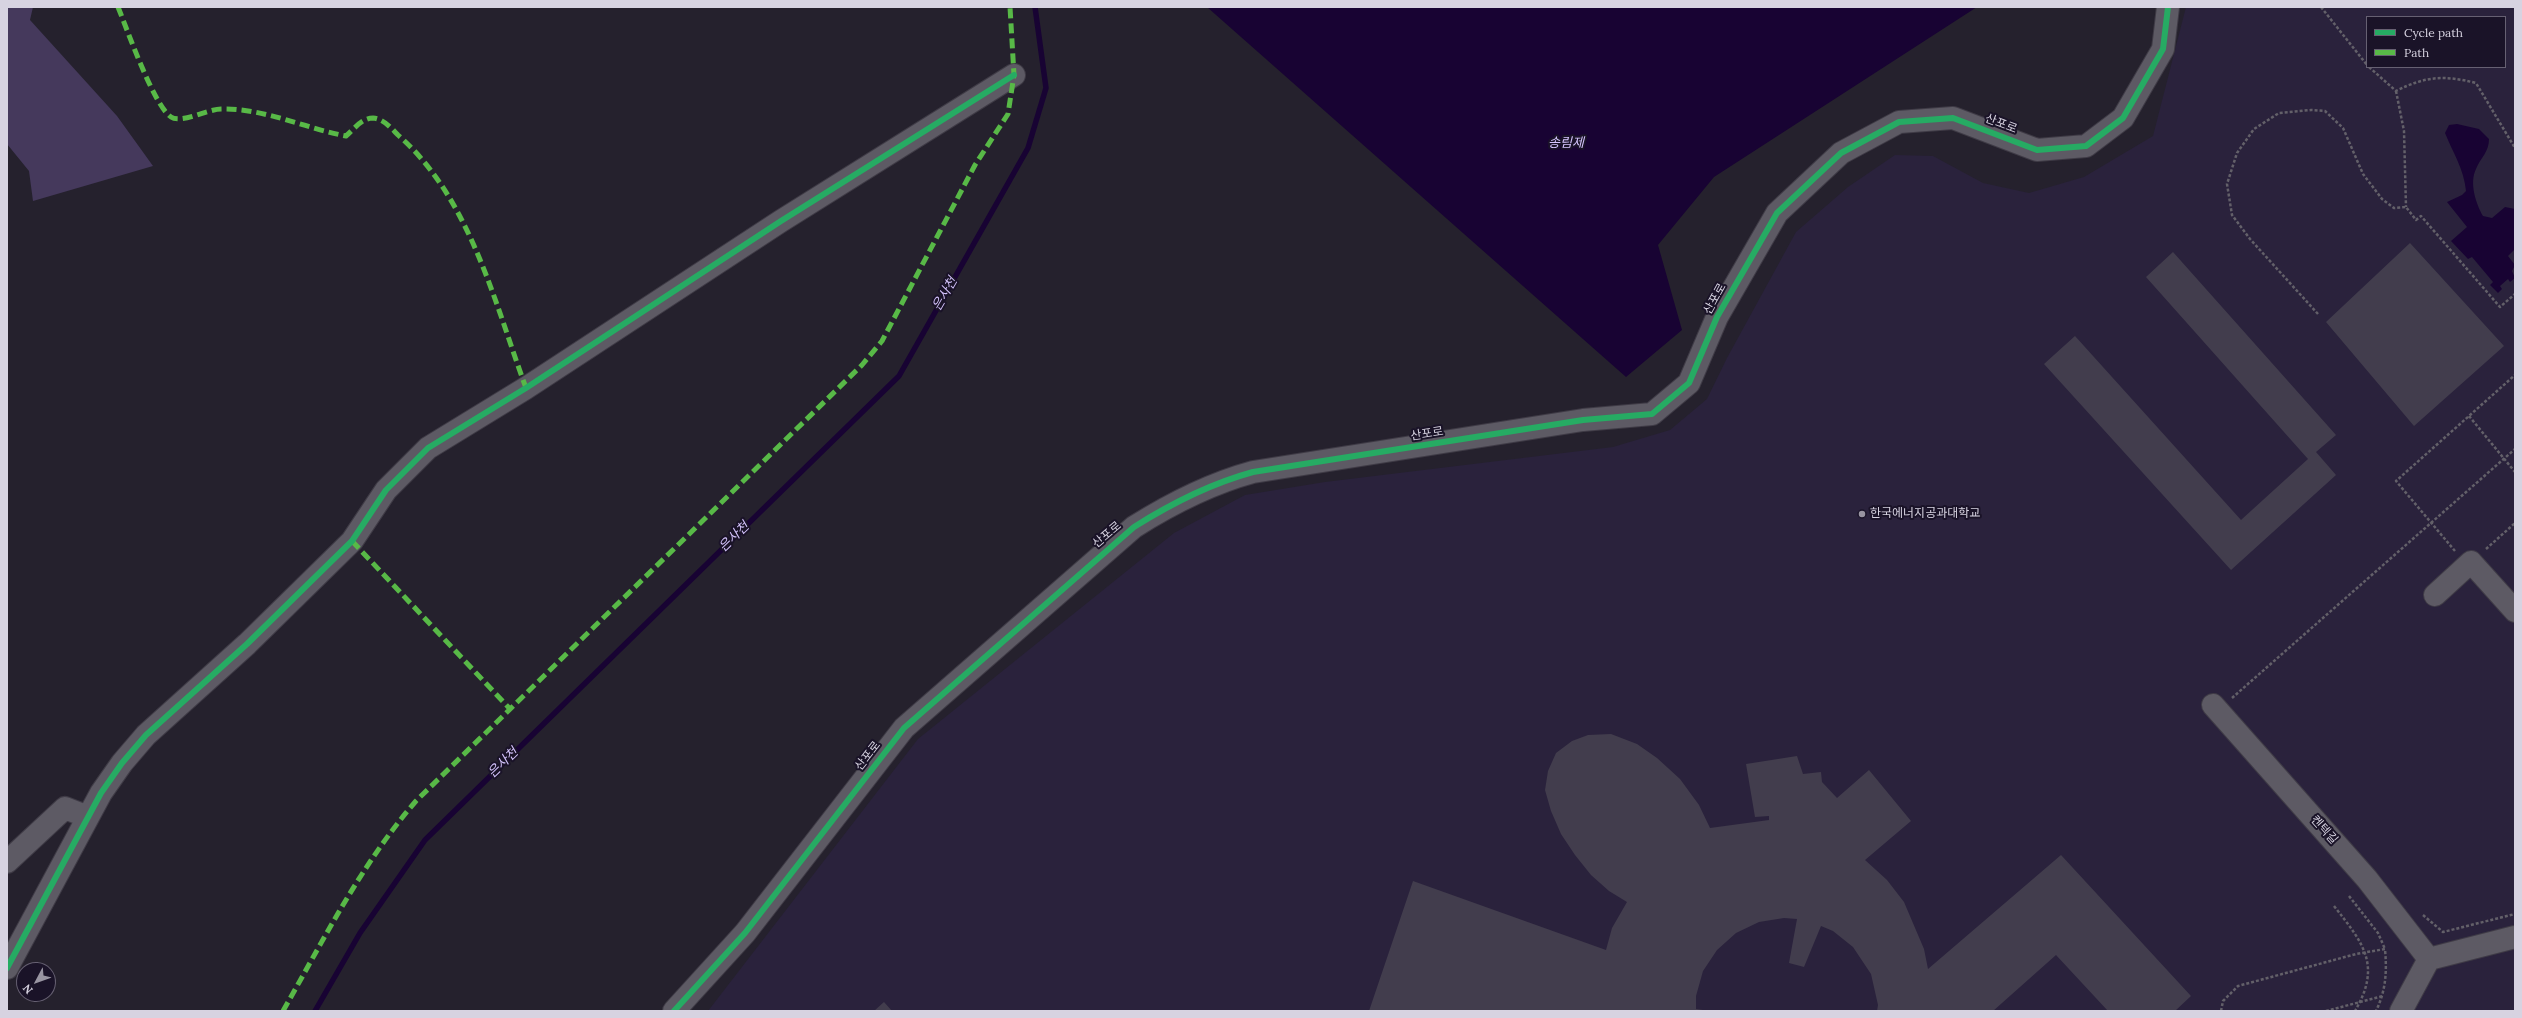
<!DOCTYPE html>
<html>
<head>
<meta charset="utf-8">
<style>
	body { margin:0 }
	#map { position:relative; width:2522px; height:1018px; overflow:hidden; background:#25212d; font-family:Lora,serif }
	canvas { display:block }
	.frame { position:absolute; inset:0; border:8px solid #d7d3e1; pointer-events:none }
	.legend { position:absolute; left:2366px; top:16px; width:140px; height:52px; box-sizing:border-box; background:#1a1328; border:1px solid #666072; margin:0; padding:5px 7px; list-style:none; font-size:12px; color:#d7d3e1 }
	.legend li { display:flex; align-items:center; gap:8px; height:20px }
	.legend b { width:20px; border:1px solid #666072 }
	.north { position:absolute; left:16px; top:962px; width:40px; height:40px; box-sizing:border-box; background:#1a1328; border:1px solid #666072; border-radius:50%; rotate:229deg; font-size:11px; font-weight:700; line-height:16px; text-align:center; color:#d7d3e1 }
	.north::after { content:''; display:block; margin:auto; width:14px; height:18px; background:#9995a2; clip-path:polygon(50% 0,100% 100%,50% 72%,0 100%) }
</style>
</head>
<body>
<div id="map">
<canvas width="2522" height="1018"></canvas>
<div class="frame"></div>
<ul class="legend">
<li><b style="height:5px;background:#26ab63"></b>Cycle path</li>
<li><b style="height:5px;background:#58b947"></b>Path</li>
</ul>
<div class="north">N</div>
</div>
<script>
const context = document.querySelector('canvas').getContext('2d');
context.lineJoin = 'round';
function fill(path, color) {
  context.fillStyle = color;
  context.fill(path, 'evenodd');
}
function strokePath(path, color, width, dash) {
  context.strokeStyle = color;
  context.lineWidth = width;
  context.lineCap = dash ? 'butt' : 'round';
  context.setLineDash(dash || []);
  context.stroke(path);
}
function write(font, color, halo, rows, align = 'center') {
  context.font = font + ' Lora,"Noto Sans KR",serif';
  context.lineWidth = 4;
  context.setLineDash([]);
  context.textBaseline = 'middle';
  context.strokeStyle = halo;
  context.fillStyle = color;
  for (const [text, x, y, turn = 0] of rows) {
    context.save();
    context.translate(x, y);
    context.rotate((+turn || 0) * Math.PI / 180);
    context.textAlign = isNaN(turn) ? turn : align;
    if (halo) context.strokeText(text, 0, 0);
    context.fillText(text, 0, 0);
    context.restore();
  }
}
const built = new Path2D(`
	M2186,7H2515V1011H708L918,739L1174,533L1245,495L1325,482L1613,447L1670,430L1707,399L1727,358L1796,232L1848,187L1895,155L1933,156L1983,183L2029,193L2084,177L2153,136ZM2367,17H2505V67H2367Z`);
const green = new Path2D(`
	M7,7H33L30,20L117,116L153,166L33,201L29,171L7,144Z`);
const water = new Path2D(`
	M1207,7H1977L1714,177L1658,245L1682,330L1626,377Z
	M2457,124L2479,129L2489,139C2489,152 2481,157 2476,169C2469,183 2476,204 2483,216L2492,218L2505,207L2515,209V249L2508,256L2515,265L2512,271L2515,278L2510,282L2508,279L2500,286L2502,289L2498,293L2490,285L2493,282L2472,257L2468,259L2451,241L2467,227L2447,202L2462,195L2466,191C2464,169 2453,153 2445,133L2449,125Z`);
const stream = new Path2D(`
	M315,1011L360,933L425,840L899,376L1028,148L1046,88L1035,7`);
const building = new Path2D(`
	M2410,243L2504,346L2414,426L2326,322Z
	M2173,252L2336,435L2316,452L2336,475L2231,570L2044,364L2075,336L2241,520L2308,459L2146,277Z
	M1611,734L1637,744L1657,758L1680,779L1699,805L1710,828L1769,820V816L1755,817L1746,764L1797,756L1803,774L1821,772L1822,782L1837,798L1869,770L1911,821L1865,860L1887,880L1904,902L1924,949L1928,969L2061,855L2191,996L2175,1011H2108L2056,955L1993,1011H1877L1878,1005L1871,974L1853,947L1833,931L1821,926L1804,967L1789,963L1797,919L1784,918L1759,922L1736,933L1717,950L1703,971L1696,996V1009L1710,1011H1369L1413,881L1606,950L1612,928L1627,902L1609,891L1591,875L1575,855L1561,834L1551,811L1545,790L1548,771L1556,753L1572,741L1588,735Z
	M884,1002L892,1011H874Z`);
const path = new Path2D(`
	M2321,7L2367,65
	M2369,67L2396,91C2426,76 2444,75 2476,83L2515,148
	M2396,91L2404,131L2406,207
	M2318,314L2250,239L2232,215L2227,184L2237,153L2254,129L2279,113L2311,110L2325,111L2343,128L2363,174L2382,199L2394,208L2406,207L2416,220L2421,216L2500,307L2515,294
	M2469,416L2515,472
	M2486,549L2515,523
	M2455,551L2396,481L2515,375
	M2232,698L2515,449
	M2349,896L2378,933L2385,949
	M2334,906C2363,943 2382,965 2355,1011
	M2423,915L2443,932L2515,914
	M2221,1011L2223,1001L2238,986L2356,954L2385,949C2387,972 2386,990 2376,1011
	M2326,1011L2383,996`);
const minor = new Path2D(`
	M2435,595L2471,562L2515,611
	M2213,705L2367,879L2429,959L2515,937
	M7,862L65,808L88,817
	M7,968L101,793L122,763L146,735L247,644L352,541L386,490L428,448L526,388L781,221L1014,75
	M674,1011L745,933L904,728L1134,527C1172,503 1209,484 1253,472L1583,420L1652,414L1689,383L1717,317L1777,213L1841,153L1899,122L1953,118L2037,150L2086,146L2123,118L2163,49L2168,7
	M2401,1011L2429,959`);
const quiet = new Path2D(`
	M118,7C127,29 154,106 171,117C181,124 208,109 221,109C264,108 304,128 346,136C354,129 362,118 373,118C384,119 391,128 398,135C470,198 494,301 526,388
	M352,541L510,709
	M283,1011C324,939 362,863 416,801L862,365L882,341L975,165L1008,114L1014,75L1010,7`);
const cycleway = new Path2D(`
	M7,968L101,793L122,763L146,735L247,644L352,541L386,490L428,448L526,388L781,221L1014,75
	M674,1011L745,933L904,728L1134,527C1172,503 1209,484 1253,472L1583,420L1652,414L1689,383L1717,317L1777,213L1841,153L1899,122L1953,118L2037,150L2086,146L2123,118L2163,49L2168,7`);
const markers = [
	[1862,514,4,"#9995a2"]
];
const streetNames = [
	["산포로",2001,124,21],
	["산포로",1715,299,-61],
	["산포로",1427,434,-9],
	["산포로",1107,535,-40],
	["산포로",868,756,-52],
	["켄텍길",2324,830,48]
];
const poiNames = [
	["한국에너지공과대학교",1870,514]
];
const waterNames = [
	["송림제",1566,143],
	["은사천",945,294,-60],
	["은사천",734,537,-44],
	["은사천",503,763,-44]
];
fill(built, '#2a223c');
fill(green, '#45395c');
fill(water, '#180333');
strokePath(stream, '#180333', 5.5);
fill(building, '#423d4d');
strokePath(minor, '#3f3b46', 24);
strokePath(path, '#636069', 2.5, [3, 2]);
strokePath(minor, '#5d5a64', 22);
strokePath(quiet, '#58b947', 5, [10, 5]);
strokePath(cycleway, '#26ab63', 6);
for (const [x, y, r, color] of markers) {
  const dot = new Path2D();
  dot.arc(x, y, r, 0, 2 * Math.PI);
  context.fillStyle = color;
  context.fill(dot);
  strokePath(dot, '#1a1328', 1.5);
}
write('12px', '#d7d3e1', '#1a1328', streetNames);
write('12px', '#d7d3e1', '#1a1328', poiNames, 'left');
write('italic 13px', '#d6c5fe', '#1a1328', waterNames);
</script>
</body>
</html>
